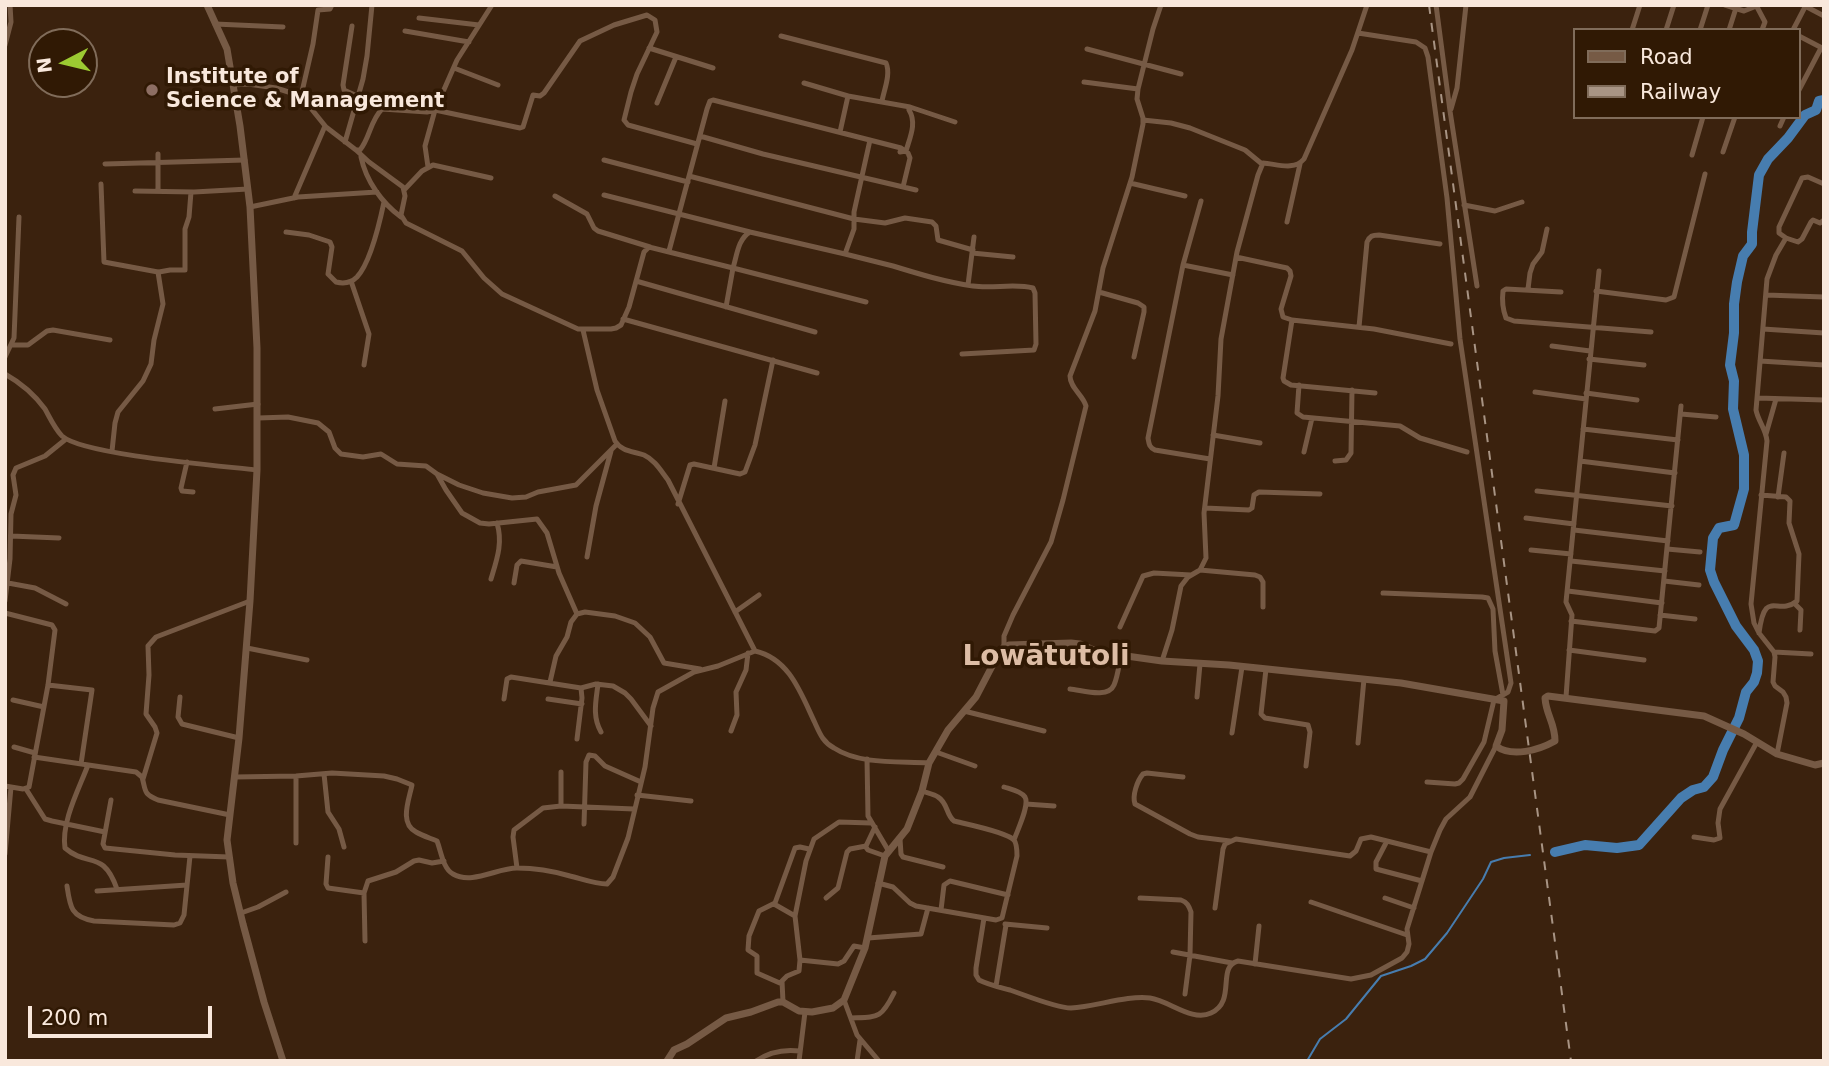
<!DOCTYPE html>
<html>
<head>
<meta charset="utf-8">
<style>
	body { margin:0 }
	#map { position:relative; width:1829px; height:1066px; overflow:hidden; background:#3b220e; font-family:"DejaVu Sans",sans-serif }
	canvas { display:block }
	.frame { position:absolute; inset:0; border:7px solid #f9e8dc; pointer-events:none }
	.legend { position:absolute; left:1573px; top:28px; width:228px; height:91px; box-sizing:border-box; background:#301904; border:2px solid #806c5a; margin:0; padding:9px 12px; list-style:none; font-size:21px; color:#f9e8dc }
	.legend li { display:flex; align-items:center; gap:14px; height:35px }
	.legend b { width:35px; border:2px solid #806c5a }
	.north { position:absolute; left:28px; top:28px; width:70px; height:70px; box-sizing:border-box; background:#301904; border:2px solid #806c5a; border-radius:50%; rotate:263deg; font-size:19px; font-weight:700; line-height:28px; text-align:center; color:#f9e8dc }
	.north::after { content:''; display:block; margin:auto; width:24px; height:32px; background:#9cca32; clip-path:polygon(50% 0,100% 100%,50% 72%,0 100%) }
	.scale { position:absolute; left:28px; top:1006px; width:184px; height:32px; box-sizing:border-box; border:4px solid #f9e8dc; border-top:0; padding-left:9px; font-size:21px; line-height:24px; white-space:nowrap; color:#f9e8dc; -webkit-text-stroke:5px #301904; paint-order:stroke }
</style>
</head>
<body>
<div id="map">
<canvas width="1829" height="1066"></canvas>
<div class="frame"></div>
<ul class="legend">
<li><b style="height:9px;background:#765a45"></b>Road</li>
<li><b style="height:9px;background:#a89484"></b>Railway</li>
</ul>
<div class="north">N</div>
<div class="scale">200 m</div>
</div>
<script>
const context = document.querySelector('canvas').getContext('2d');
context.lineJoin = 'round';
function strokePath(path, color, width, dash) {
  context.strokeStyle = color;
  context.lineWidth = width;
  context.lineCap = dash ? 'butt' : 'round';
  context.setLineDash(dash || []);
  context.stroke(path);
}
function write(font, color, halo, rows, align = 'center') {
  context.font = font + ' "DejaVu Sans",sans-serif';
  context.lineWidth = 7;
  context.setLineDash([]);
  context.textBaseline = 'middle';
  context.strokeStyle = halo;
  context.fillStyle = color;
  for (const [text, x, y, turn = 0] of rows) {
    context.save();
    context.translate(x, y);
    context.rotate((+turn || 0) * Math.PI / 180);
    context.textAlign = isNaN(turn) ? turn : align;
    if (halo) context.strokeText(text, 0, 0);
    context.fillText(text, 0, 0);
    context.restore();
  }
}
const stream = new Path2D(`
	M1307,1061L1320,1039L1346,1019L1381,976L1411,966L1425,959L1447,933L1483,879L1491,862L1504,858L1530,855`);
const river = new Path2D(`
	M1555,852L1585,845L1617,848L1639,845L1681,798L1693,790L1704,787L1713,777L1723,750L1739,718L1746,692L1754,682L1757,673L1758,661L1754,650L1736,626L1714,582L1710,570L1713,538L1719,528L1734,525L1744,489V455L1733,409L1734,381L1730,365L1734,333V304L1737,282L1743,256L1752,244V232L1759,175L1768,159L1788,138L1805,115L1816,110L1819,101L1824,100`);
const minor = new Path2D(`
	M1436,5L1450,111L1477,286
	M1725,5L1744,11L1759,5
	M1805,6L1824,16
	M1757,7L1765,22L1762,30
	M419,18L479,25
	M215,24L283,27
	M352,26L343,85L344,90L357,96
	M1632,30L1640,5
	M1666,30L1674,5
	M1700,30L1708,5
	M1729,30L1736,8
	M1793,30L1806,5
	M405,31L469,42
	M1358,33L1416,42L1425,48L1428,57L1447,198L1460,339L1511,683L1508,692L1494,700L1484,742L1463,779L1459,783L1455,784L1427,782
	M781,36L886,63C891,74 884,90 882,101
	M1799,36L1824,49
	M5,45L11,22L10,5
	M649,48L713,68
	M1087,49L1181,74
	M454,68L498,85
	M1084,82L1138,89
	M804,83L848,96
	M233,85L248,84L276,88L301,96L326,127L356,150H360C370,138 370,121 382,109L427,112L435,110L457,60L492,5
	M1799,90L1821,48
	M301,96L313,44L318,10L330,9L332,5
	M657,103L676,57
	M1451,109L1457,88L1466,5
	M1143,120L1171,123L1190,128L1245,150L1262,164
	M1780,126L1784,117
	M840,132L848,96L910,107L955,122
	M700,136L763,154L916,190
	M345,142L363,79L367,56L372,5
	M356,150L369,162L403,187L405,196L401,215L406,223L462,251L484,278L502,294L578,329H611L616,328L621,325L629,307L644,252L649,247L733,268C737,255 738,239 750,232L845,254L854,229V212L870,140
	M900,152L906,151C910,137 917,123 909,110
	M1723,152L1735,117
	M1692,155L1703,117
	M361,157C366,181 382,203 401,217
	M604,160L688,182
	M105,164L245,160
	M428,167L425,146L435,110L520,128L523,127L533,95L540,96L544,93L580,41L614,25L647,15L655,20L657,32L637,74L631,92L624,120L628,125L697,144
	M689,176L854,219L885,223L905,218L932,222L936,226L938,240L973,250
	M1130,183L1185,196
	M101,184L104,262L158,272L163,304L154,340L151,364L143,381L118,412L115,423L112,451
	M405,189L422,171L433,165L491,178
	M158,190V154
	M135,191L194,192L248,189
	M604,195L750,232
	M555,196L587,214L594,228L598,231L650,247
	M294,198L325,126
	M1201,201L1183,265L1233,275
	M1464,205L1495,211L1522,202
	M250,207L298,197L377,192
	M1287,222L1300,164
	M286,232L309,235L330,242L332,247L328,274L336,282C344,284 351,283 357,277C370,263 380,221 384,202
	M1786,238L1798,242L1802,239L1811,222L1813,220L1820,223L1824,220
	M669,251L707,109L710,101L713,100L901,148L908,153L910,158L903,187
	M972,253L1013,257
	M845,254C861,258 877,262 893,266C919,274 945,282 973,286C992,289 1015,283 1033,288L1035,293L1036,344L1034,350L962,354
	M1236,257L1287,268L1290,271L1291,276L1281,309L1283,317L1292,320L1283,378L1284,381L1291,385L1375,393
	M1183,265L1148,438C1149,444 1149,447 1155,450L1210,459
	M159,272L170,270H185V229L189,217L191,192
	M351,281L369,334L364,365
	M636,281L815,332
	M968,285L974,237
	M1528,289L1530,273L1533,264L1542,252L1547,229
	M1596,291L1666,300L1674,297L1705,174
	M1099,292L1138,303L1144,307V312L1134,357
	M1561,292L1506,289L1503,291C1502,299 1503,310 1506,318L1514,321L1651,332
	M1766,295L1824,297
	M726,307L733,268L866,302
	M623,319L817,373
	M1292,320L1374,329L1451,344
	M1359,327L1367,242C1370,236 1372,235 1379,235L1440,244
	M1763,329L1824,333
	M583,330L597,390L615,441C622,452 633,451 644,455C655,460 661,471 668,480L755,651
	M12,345H28L47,331L53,330L110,340
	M1552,346L1590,351
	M5,357L14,338L19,217
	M1589,359L1644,365
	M1760,361L1824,365
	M5,374C21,383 34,394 45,409C50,418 55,429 62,436C83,455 223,466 257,470
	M1299,385L1297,413L1303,417L1400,426L1420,438L1467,452
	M1535,392L1586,399
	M1586,393L1637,400
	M1758,398L1824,400
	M215,409L258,404
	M1681,414L1716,417
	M258,418L288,417L318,423L329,432L335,448L341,454L363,457L381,454L397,464L426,466L437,474L446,490L462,513L480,523L489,524L537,519L547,533L559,573L577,614
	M1583,429L1678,440
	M1766,434L1776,399
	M1213,435L1260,443
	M1304,452L1312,418
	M1335,461L1346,460L1351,453L1352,390
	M1580,461L1675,473
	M187,462L181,488L182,491L193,492
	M714,468L725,401
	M437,474L459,485L483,493L512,498L526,497L538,492L576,485L617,444
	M1537,491L1672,506
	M1778,497L1784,453
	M678,504L690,465L694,464L740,474L745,472L755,445L773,360
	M1205,508L1249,510L1252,508L1254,495L1259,492L1320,494
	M1526,518L1574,524
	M1574,530L1668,541
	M11,536L59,538
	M1667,549L1700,552
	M1531,550L1571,554
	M587,557L596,506L611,451
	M1571,561L1665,571
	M1200,570L1255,575L1260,577L1263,582V607
	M491,579C497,559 503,543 497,523
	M1664,581L1699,585
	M8,583L35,588L66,604
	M514,583L517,565L521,561L557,567
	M1568,591L1662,603
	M1383,593L1482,597L1488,598L1493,609L1495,651L1503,695
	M5,601L10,559L11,514L16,495L13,475L16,468L45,456L66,439
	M1795,604L1801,610L1800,630
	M735,612L759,595
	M5,613L52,625L55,630L48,685L29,787L23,789L5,786
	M1660,615L1695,619
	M1571,621L1655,631L1659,628L1681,406
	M1120,627L1143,576L1154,573L1191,575
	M1759,633C1765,587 1777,617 1797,601L1799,554L1789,523L1790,501L1786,497L1761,495
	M1004,647V636L1013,615L1051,542L1063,500L1086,406C1083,395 1070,388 1070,376L1095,311L1103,268L1132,177L1143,124V118L1137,99L1138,89L1153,29L1161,5
	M247,648L307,660
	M1569,650L1644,660
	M1774,652L1811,654
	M1162,661L1172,630L1181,586L1188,577L1200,570L1206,558L1204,513L1218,396L1221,339L1237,252L1258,175L1263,163C1277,164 1294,171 1304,159L1352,50L1367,5
	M1266,669L1261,714L1265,718L1308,725L1310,732L1306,766
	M550,682L556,656L567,637L571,622L577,614L585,612L615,616L635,623L650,637L664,663L700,669
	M598,684C596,701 592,716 601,732
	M48,685L92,690L81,764
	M1070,689C1082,690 1108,699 1114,685C1118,676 1119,664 1121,655
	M180,697L178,717L182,724L239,738
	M1197,697L1200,664
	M1566,697L1572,615L1566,602L1599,271
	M504,699L507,679L511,677L581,688L596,684L613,686L625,693L631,699L651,726
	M548,699L582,704
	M13,700L44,707
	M964,711L1044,731
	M731,731L737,715L736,692L746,670L748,653
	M1232,733L1242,667
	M577,739L582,698L581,688
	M1358,743L1364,679
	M14,747L35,753
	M936,752L975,766
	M1777,754L1787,703L1786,697L1783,692L1775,686L1773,682L1775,657L1774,652L1759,633L1754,623L1751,604L1767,441C1766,429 1758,421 1756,410L1767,279L1776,255L1786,238L1779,233V227L1802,178L1808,177L1824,184
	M34,757L136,772L142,777C146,791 143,794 158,800L230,815
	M867,759L868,816L888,850
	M88,765C79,789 61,822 65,848C88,868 103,849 117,889
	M561,772V806L634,809
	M324,774L328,812L339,829L344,847
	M235,777L296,776L332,773L384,776L397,779L412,785C409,800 399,823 416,832C423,836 430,838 437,841C441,851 443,869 453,874C472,885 497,868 517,868C534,868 553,871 570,876C582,879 595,884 607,884L613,877L628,838L645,767L653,708L658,692L694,672L718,666L755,651C790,659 801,694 815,723C820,734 823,742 834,748C860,765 899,761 929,763
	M1183,777L1147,773L1143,774C1137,781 1132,796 1135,804L1190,834L1198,837L1230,841
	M143,779L157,733L155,727L146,714L149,675L148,646L156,637L250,601
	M1004,787C1010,789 1021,791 1025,797C1030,805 1017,831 1014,840
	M26,789L45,819L52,821L105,832
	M637,795L691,801
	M111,800L103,844L105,848L175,855L229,857
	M1026,804L1054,806
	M584,824L586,762L589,755L595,756L605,766L641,782
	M1694,837L1714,840L1720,838L1718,823L1720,809L1757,742
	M900,839L901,854L903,857L943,867
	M1387,841L1376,862V869L1422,881
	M296,843V776
	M865,846L868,850L885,856
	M5,854L11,787
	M328,857L326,884L328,888L364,893
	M517,868L513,837L514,830L543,808L561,806
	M878,883L893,887L910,903L916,906L996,920L1002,918L1017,856C1017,850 1017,844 1014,840C1007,832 966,824 954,821C946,815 948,803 938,797C934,794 927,793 922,791
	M67,886C70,907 71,917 94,921L174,925L180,923L184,915L190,856
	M97,891L187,885
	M826,898L838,888L847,852L850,849L866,846L875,827
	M1140,898L1181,900C1187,902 1189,906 1191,912L1190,955L1185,994
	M1385,898L1414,908
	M1311,902L1407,935
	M774,904L795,916L800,960
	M1215,908L1223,849L1225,844L1236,839L1350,856L1356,851L1361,839L1371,837L1431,852
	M941,910L944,885L950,881L1008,895
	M241,913L258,907L286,892
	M795,916L806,861L814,839L839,822L871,823
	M984,918L976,968V975L979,980C989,985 999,987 1010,990C1025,995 1056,1008 1071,1008C1095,1007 1127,995 1150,998C1170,1001 1192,1022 1211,1013C1237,1001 1216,967 1238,961L1351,979L1371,975L1402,958L1407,952L1409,944L1407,929L1431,852L1440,830L1446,819L1470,797L1496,746
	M1005,924L1047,928
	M868,938L921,934L928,908
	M365,941L364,893L368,881L396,872L414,861L419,860L432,863L444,861
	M1173,952L1232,963
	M1255,964L1259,926
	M782,984L757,973V956L748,950L749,936L759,911L775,903L795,848L800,847L809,849
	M996,986L1006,925
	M844,1000L857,1035L879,1061
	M783,1002L782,981L787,976L799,971L800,960L838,964L844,961L854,946L865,948
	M851,1018C878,1017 881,1019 894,993
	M756,1061C769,1052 784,1049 800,1051
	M799,1061L805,1012
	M857,1061L860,1040`);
const tertiary = new Path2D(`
	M207,5L227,49L240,126L250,207L257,348V470L250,601L239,738L227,840L233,883L243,924L264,1002L283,1061
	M667,1061L674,1050L687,1044L726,1018L751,1012L778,1002H783L799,1011L812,1012L833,1008L844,1000L865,948L885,856L907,829L922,791L929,763L948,730L976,697L1000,651L1004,647L1009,645L1071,643L1080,644L1098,652L1162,661L1229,665L1401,683L1504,701L1502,730L1496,746C1512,758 1539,750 1555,741C1555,723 1546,715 1545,698L1548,696L1704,716L1744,734L1777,754L1815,765L1824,763`);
const rail = new Path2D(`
	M1429,5L1571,1061`);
const markers = [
	[152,90,7,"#8d6e63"]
];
const poiNames = [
	["Institute of",166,78],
	["Science & Management",166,102]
];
const districtNames = [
	["Lowātutoli",1046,658]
];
strokePath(stream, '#477daf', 2);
strokePath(river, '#477daf', 10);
strokePath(minor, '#765a45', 5);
strokePath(tertiary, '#765a45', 7);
strokePath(rail, '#a89484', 2, [9, 9]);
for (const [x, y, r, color] of markers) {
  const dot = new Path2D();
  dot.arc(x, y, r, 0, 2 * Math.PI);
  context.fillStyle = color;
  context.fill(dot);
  strokePath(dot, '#301904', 2.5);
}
write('bold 21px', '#f9e8dc', '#301904', poiNames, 'left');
write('bold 28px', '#ddbda5', '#301904', districtNames);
</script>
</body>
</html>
